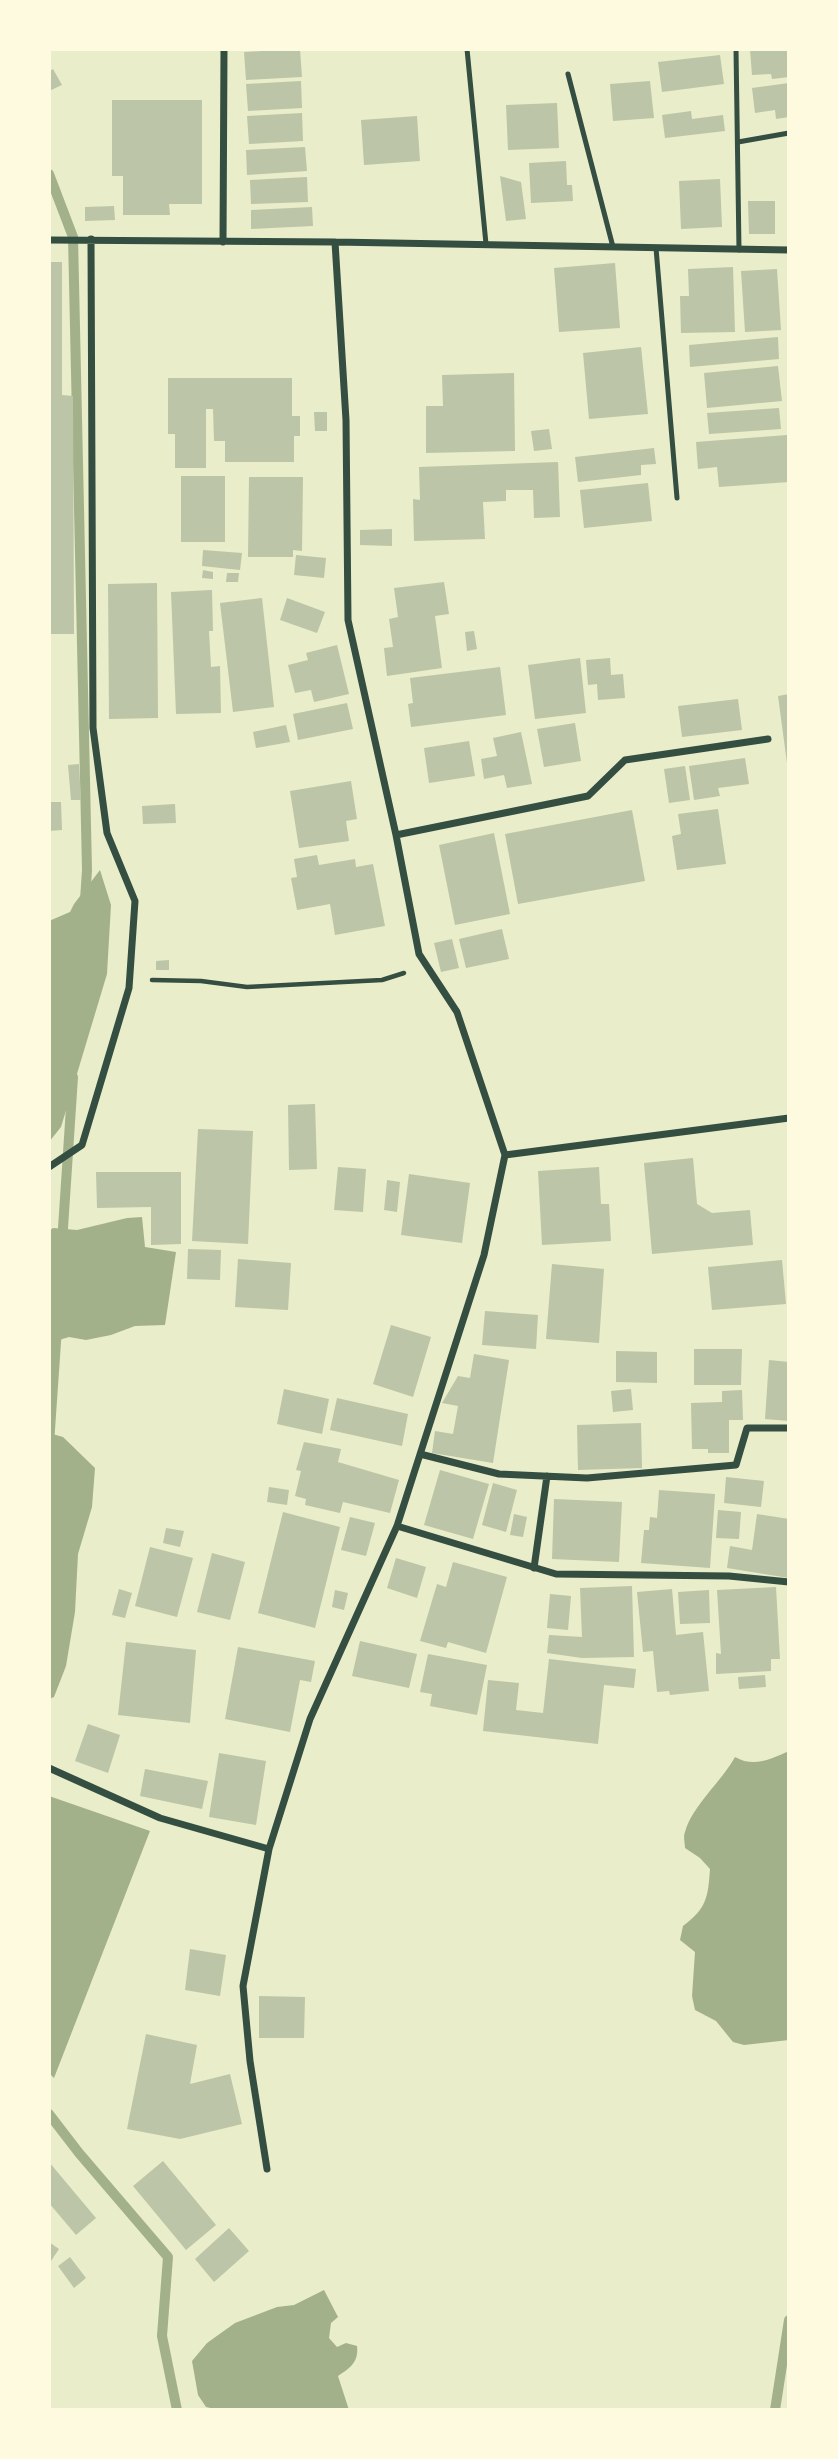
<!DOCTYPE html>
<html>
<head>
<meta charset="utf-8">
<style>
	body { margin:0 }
	#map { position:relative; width:838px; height:2459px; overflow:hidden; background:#e9edc9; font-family:"Fira Sans Condensed",sans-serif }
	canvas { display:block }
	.frame { position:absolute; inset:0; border:51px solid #fefae0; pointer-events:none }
</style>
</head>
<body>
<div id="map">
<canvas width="838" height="2459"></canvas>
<div class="frame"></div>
</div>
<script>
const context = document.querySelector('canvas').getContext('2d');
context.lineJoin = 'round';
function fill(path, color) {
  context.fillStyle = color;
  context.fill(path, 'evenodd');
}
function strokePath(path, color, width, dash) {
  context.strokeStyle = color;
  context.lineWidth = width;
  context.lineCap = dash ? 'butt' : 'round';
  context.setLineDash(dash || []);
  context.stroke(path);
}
const water = new Path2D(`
	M100,870L111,905L107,974L61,1127L49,1142V921L70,912L74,904Z
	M142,1217L145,1247L176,1252L165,1325L135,1326L111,1335L86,1340L69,1337L49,1343V1231L53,1228L77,1230L127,1218Z
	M49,1433L63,1437L95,1468L92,1507L78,1554L75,1612L66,1666L54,1697L49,1699Z
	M789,1751V2040L744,2045L733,2042L716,2021L695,2010L692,1996L695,1952L680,1940L683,1926C707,1908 708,1897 710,1869L700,1858L685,1848C685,1843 683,1836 685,1832C692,1806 722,1781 735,1757C754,1768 771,1759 789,1751Z
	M49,1796L150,1831L54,2078L49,2073Z
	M324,2290L338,2317L331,2323L329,2338L337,2347L346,2343L357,2346C359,2362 350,2368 338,2376L349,2410H219L206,2407L198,2395L192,2361L207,2343L235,2323L277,2307L294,2305Z`);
const stream = new Path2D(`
	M49,174L73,237L87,870L85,900
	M62,1243L73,1077
	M49,1444L57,1328
	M49,2114L79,2153L168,2257L162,2336L177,2410
	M775,2410L789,2320`);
const building = new Path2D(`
	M300,49L302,77L246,80L244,52Z
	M750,49H789V77L772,79L771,74L752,75Z
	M720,55L724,84L662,92L658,62Z
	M53,69L62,85L49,91V72Z
	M301,81L302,108L248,111L246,84Z
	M650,81L654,118L613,121L610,84Z
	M789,83V117L776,119L775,110L755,113L752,88Z
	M112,100H202V204H169L170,215H123V176H112Z
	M557,103L559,148L508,150L506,105Z
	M691,111L692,119L723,115L725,131L665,138L662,115Z
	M302,113L303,141L249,144L247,116Z
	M417,116L420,161L364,165L361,120Z
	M305,147L307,171L247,175L246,150Z
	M566,161L567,185H572L573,201L531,203L529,163Z
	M500,176L521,182L526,219L506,221Z
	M307,177L308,202L251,204L250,180Z
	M720,179L722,227L681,229L679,181Z
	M748,201H775V234H749Z
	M114,206L115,220L85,221V207Z
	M312,207L313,226L251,229V210Z
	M49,262H62V395L73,396L74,634H49Z
	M615,263L620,328L559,332L554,268Z
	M733,267L735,332L681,333L680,296H689L688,269Z
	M777,269L781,330L745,332L741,271Z
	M778,337L779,359L690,367L689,345Z
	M641,347L648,414L589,419L583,353Z
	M778,366L782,401L707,408L704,373Z
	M514,373L515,451L426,453V406H443L442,375Z
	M168,378H292V416H300V436H294V462H225V441H214L213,409H206V468H175V434H168Z
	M779,408L781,429L709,434L707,413Z
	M314,412H327V431H315Z
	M549,429L552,449L534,451L531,431Z
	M787,435L789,482L719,487L717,467L698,469L696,442Z
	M654,448L656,464L641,465V475L578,482L575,457Z
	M558,462L560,517L534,518L533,490H506V501L483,502L485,539L414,541L413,499L420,500L419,467Z
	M181,476H225V542H181Z
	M249,477H303L302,551L293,550V557H248Z
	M648,483L652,521L584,528L580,490Z
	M392,529V546L360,545V530Z
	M203,550L242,553L240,570L202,566Z
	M296,555L326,558L324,578L294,575Z
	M203,570L213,572V579L202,578Z
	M227,573H239L238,582H226Z
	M444,582L449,614L435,616L442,668L387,676L384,648L393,647L389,619L398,617L394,588Z
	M157,583L158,718L109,719L108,584Z
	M212,590L213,631H209L211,667L220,666L221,713L176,714L171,592Z
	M262,598L274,707L233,712L220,603Z
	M287,598L325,612L317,633L280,620Z
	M474,631L477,649L467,651L465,632Z
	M337,645L349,694L314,702L311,690L295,693L288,665L308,660L306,653Z
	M580,658L586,713L535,719L528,665Z
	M610,658L611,675L623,674L625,698L598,700L597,684L588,685L586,660Z
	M500,667L506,715L411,727L408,704L413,703L410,678Z
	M789,694V762L787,763L778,696Z
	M738,699L742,730L682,737L678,706Z
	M347,703L353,729L298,740L293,714Z
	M575,723L581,761L544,767L537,729Z
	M286,725L290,742L256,748L253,732Z
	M521,732L532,784L507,788L504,775L484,779L481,759L497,756L493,738Z
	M469,741L475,776L429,783L424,748Z
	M745,758L749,784L718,788L720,796L694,800L689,766Z
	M79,764L81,800H71L68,765Z
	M685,766L690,800L669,803L664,769Z
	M351,781L357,819L346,821L349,841L299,848L290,791Z
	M49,802H61L62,830L49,831Z
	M175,804L176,823L143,824L142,806Z
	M718,809L726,864L677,870L672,836L681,834L678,814Z
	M632,810L645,881L518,904L505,834Z
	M494,833L510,914L455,925L439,845Z
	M317,855L319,865L355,859L356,867L373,864L385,926L335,935L330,904L297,910L291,878L297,877L294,859Z
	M502,929L509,959L466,968L459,939Z
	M452,939L459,968L441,972L434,943Z
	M169,960V970H156V961Z
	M315,1104L317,1169L289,1170L288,1105Z
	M198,1129L253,1131L248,1244L192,1241Z
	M693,1158L697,1204L712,1213L750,1210L753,1245L652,1254L644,1163Z
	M338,1167L366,1169L363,1212L334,1210Z
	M599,1167L601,1204H609L611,1241L542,1245L538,1171Z
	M96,1172H181V1244L151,1245V1207L97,1208Z
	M409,1174L470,1183L462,1243L401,1235Z
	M387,1180L400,1182L397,1212L384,1210Z
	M188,1249L221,1250L220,1280L187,1279Z
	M238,1259L291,1263L288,1310L235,1307Z
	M782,1260L786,1304L712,1310L708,1267Z
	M552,1264L604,1269L599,1343L546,1339Z
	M485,1311L538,1315L536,1349L482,1345Z
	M391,1325L431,1337L413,1397L373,1384Z
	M694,1349H742L741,1385H694Z
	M616,1351L657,1352V1383L616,1382Z
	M474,1354L509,1360L493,1463L432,1453L435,1431L453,1434L458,1406L442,1403L458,1376L470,1378Z
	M769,1360L789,1362V1421L765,1419Z
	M284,1389L329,1399L322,1434L277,1424Z
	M631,1389L633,1410L613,1412L611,1391Z
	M742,1390L743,1420H729V1453H708V1449H692L691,1403L722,1402V1391Z
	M337,1398L408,1414L402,1446L330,1430Z
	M641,1423L642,1468L578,1470L577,1425Z
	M304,1442L341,1449L338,1462L399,1480L390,1513L343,1502L340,1513L305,1505L306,1499L295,1496L301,1471L296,1470Z
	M440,1470L489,1484L473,1539L424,1525Z
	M726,1477L764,1481L761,1507L724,1503Z
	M493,1483L517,1490L506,1532L482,1525Z
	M269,1487L289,1490L287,1505L267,1502Z
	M659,1490L715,1494L710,1568L641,1563L644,1530H649L650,1517L657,1518Z
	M554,1499L622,1502L619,1562L552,1559Z
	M718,1510L741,1512L739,1539L716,1538Z
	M283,1512L340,1527L315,1628L258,1613Z
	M514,1514L527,1517L523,1537L510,1535Z
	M757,1514L789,1519V1578L727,1568L730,1546L752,1550Z
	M350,1517L375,1523L366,1556L341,1550Z
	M166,1528L184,1531L180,1547L163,1543Z
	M150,1547L193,1558L177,1617L135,1606Z
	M212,1553L245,1562L230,1620L197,1612Z
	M396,1558L426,1567L417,1598L387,1588Z
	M453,1562L507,1577L486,1653L448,1642L446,1648L420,1641L437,1584L446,1587Z
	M632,1586L634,1657L582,1658L547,1653L549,1635L582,1637L580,1588Z
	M776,1587L780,1659H771V1671L716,1674V1653L721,1654L717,1590Z
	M119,1589L132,1593L125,1618L112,1615Z
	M672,1589L676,1635L703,1632L709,1691L670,1695L669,1691L657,1692L653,1651L643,1652L637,1592Z
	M335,1590L348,1593L344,1610L332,1607Z
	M709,1590L710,1623L680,1624L678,1592Z
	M550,1594L571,1596L568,1630L547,1628Z
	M360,1641L417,1654L409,1688L352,1676Z
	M126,1642L196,1650L190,1723L118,1715Z
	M238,1647L315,1661L311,1682L300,1680L290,1732L225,1719Z
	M428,1654L487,1665L477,1715L430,1706L432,1694L420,1692Z
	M549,1659L636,1669L634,1688L604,1685L598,1744L483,1731L488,1680L519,1683L516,1710L543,1713Z
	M765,1675L766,1687L739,1689L738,1677Z
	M88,1724L120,1735L108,1773L75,1761Z
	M219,1753L266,1761L256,1825L209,1817Z
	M145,1769L208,1781L202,1809L140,1796Z
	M190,1949L226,1955L220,1996L185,1990Z
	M259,1996L305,1997L304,2038H259Z
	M146,2034L197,2045L190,2084L230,2074L242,2124L180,2139L127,2129Z
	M163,2161L216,2225L186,2250L133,2186Z
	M49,2162L96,2218L76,2235L49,2203Z
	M229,2228L249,2251L214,2282L195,2259Z
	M49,2242L59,2249L51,2261L49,2260Z
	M70,2257L86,2278L74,2288L58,2266Z`);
const path = new Path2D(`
	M152,980L201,981L247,987L382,980L404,973`);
const service = new Path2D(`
	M467,49L486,244
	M736,49L739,250
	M568,74L613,247
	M738,142L789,133
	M656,248L677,498`);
const minor = new Path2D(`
	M49,240L335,242L789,250
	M223,242L224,49
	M396,835L588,796L625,760L768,739
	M505,1155L789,1118
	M49,1167L82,1145L129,988L135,901L107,833L93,728L91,239
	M420,1454L499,1474L587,1478L736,1465L747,1428H789
	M397,1526L556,1574L729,1576L789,1582
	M534,1568L547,1476
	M49,1768L160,1818L269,1849
	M267,2169L250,2061L243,1986L269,1849L310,1719L397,1526L484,1255L505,1155L457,1012L419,954L396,835L348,620L346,420L335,242`);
fill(water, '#a3b18a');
strokePath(stream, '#a3b18a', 10);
fill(building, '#bcc5a7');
strokePath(path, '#344e41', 4.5);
strokePath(service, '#344e41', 5);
strokePath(minor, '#344e41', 7);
</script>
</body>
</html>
